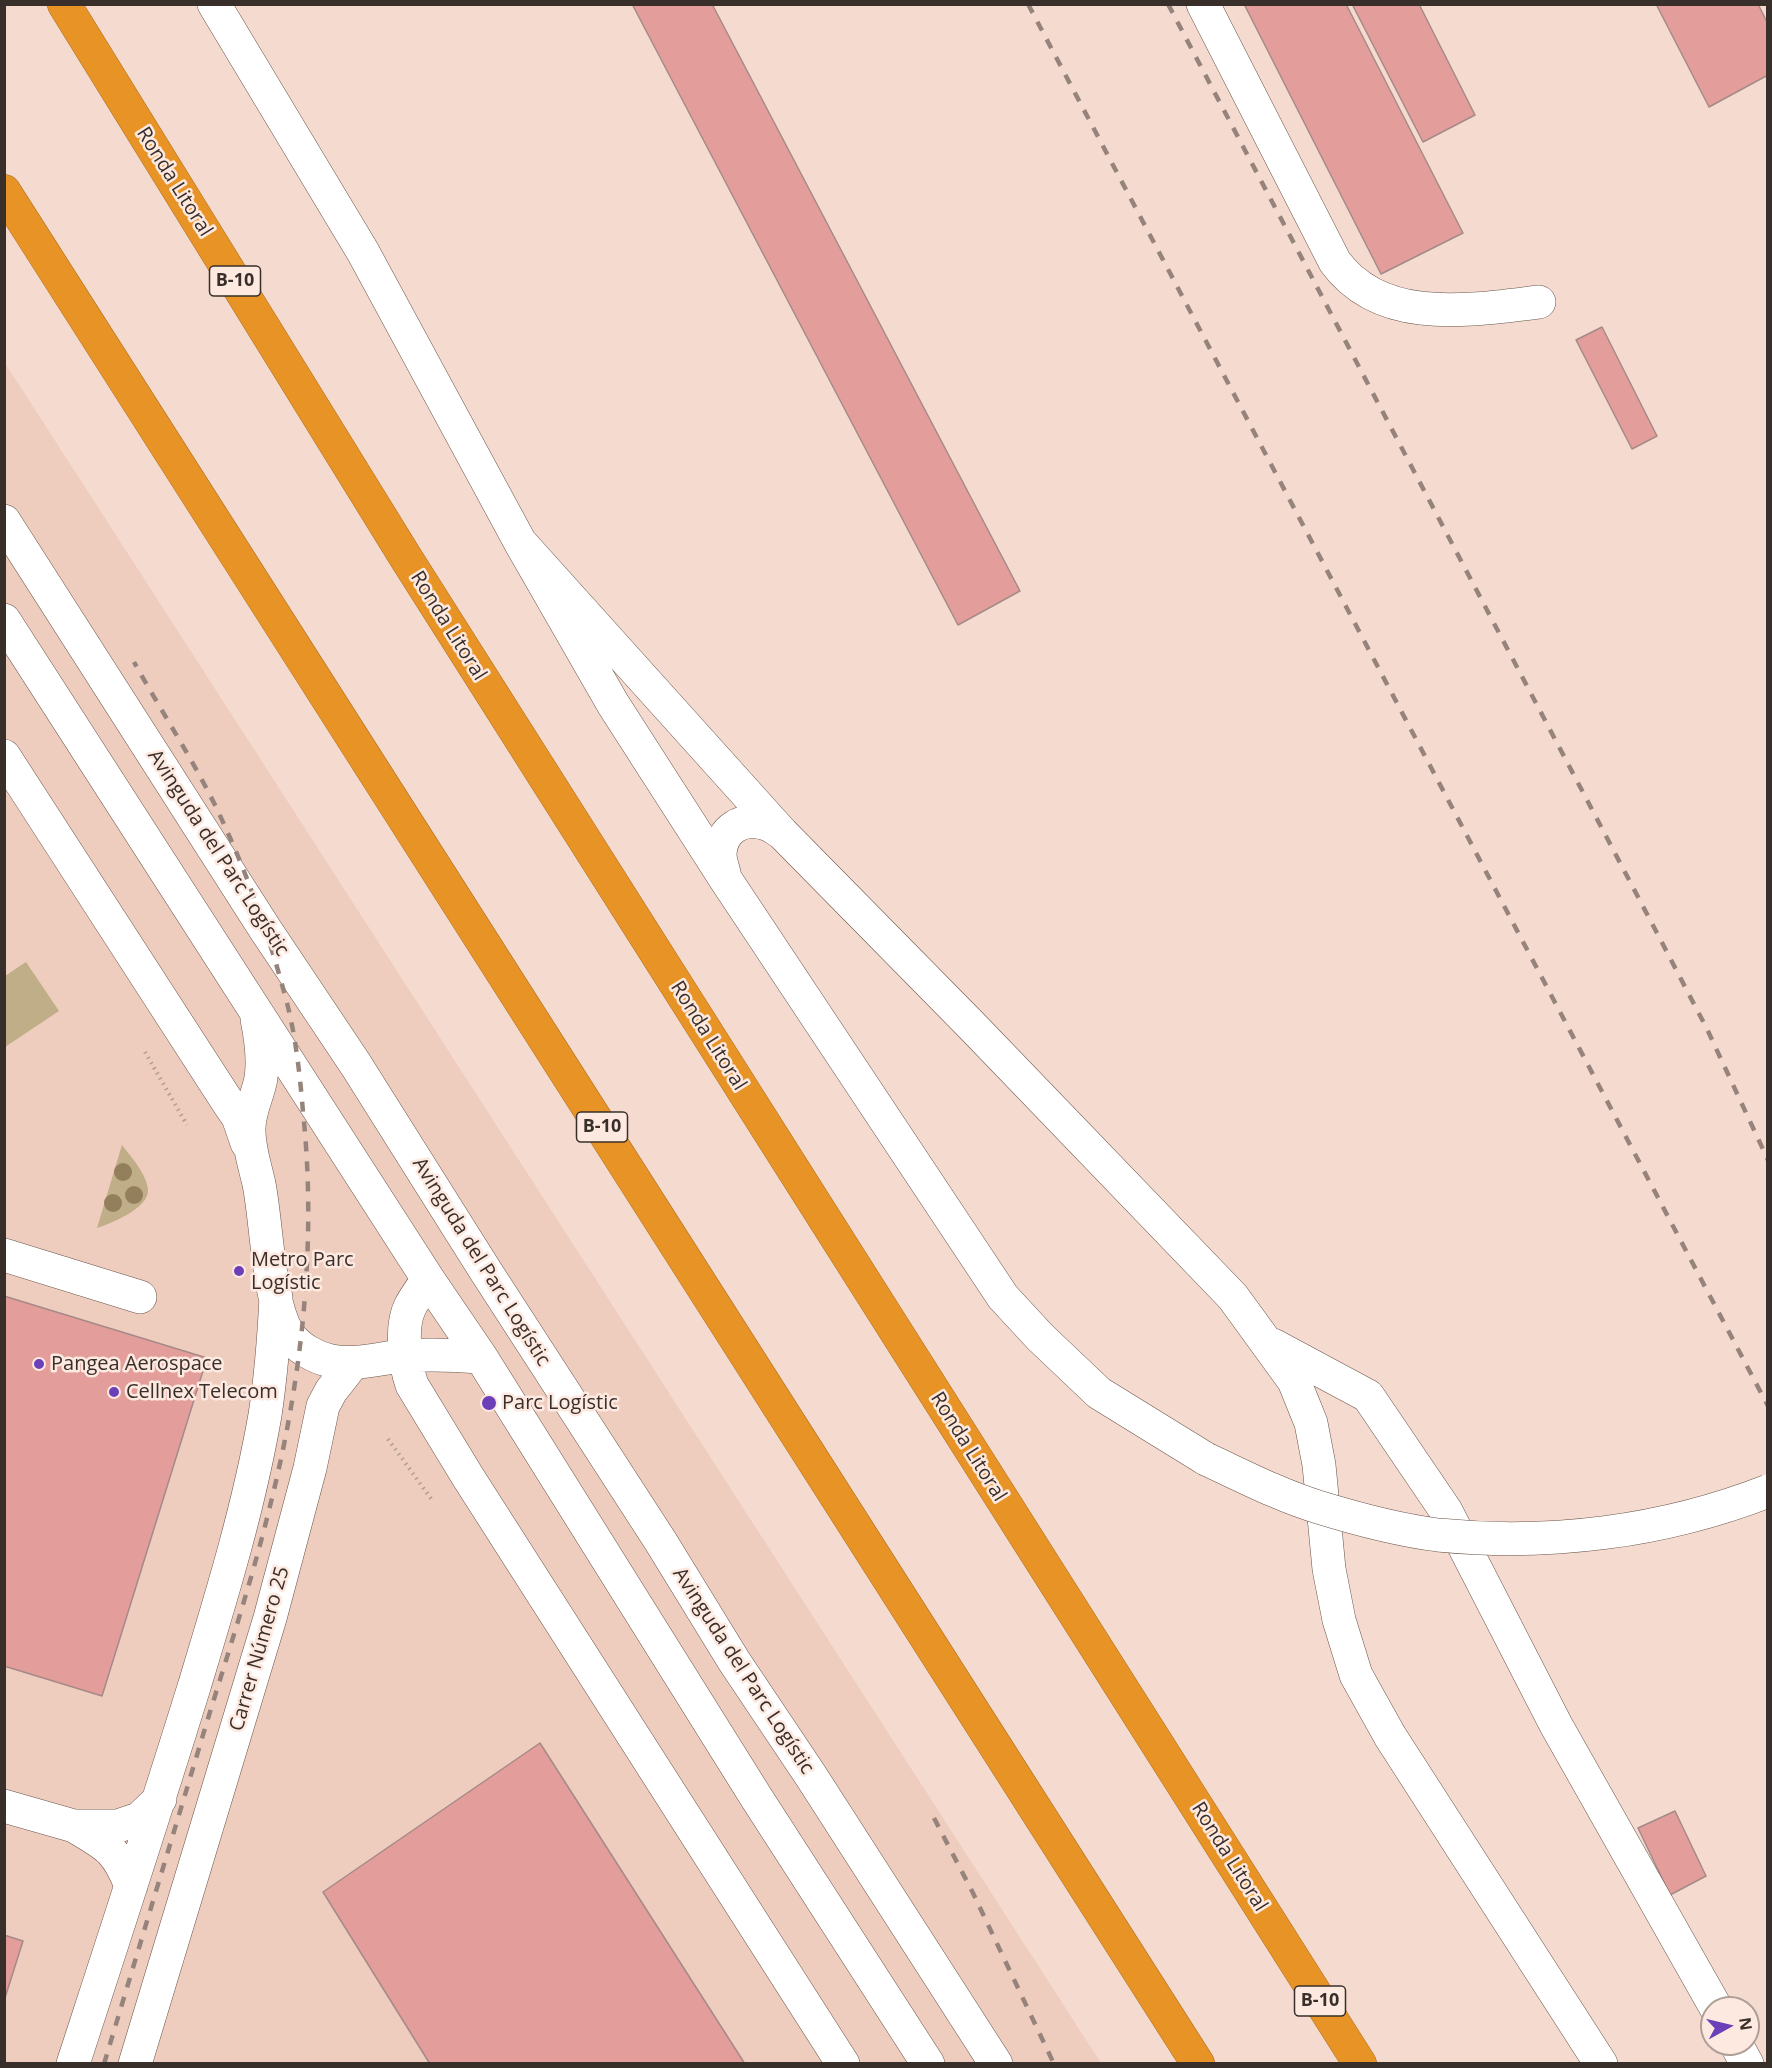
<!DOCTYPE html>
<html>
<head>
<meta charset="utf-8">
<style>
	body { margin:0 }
	#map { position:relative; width:1772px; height:2068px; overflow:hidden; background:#f5dbcf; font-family:"Open Sans",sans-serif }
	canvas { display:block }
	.frame { position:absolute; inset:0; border:6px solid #392f2a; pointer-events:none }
	.north { position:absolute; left:1700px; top:1996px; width:60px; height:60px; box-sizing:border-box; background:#fee9e0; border:2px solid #af9f97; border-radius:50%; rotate:82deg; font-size:16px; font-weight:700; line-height:24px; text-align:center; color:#392f2a }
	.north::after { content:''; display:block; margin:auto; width:21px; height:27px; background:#6b3fb7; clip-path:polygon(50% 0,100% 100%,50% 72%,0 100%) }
</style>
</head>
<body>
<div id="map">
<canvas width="1772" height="2068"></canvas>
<div class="frame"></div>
<div class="north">N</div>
</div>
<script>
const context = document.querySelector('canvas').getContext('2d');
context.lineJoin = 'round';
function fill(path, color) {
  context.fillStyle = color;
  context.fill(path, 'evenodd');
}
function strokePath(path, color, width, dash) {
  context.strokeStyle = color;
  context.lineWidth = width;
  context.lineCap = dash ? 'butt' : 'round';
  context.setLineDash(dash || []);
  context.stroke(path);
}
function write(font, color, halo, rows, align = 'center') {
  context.font = font + ' "Open Sans",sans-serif';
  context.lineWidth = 5;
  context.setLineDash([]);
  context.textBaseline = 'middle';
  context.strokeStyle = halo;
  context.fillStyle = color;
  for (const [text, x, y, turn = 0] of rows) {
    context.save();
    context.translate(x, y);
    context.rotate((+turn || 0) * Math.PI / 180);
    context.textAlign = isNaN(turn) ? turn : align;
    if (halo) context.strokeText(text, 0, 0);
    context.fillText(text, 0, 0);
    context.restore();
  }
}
const built = new Path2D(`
	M5,363L1101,2063H5Z`);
const green = new Path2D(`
	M26,962L59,1011L5,1047V976Z
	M122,1145C131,1157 147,1174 148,1190C149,1208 112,1223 97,1228Z`);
const building = new Path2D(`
	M632,4H712L1020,591L958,625Z
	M1244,4H1346L1463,233L1381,274Z
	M1352,4H1419L1475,115L1423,142Z
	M1656,4H1758L1768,24V75L1709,107Z
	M1602,327L1657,436L1632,449L1576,340Z
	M4,1296L207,1358L102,1696L4,1666Z
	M540,1743L745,2064H430L323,1892Z
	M1675,1811L1706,1876L1670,1895L1638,1828Z
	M4,1935L23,1941L4,2001Z`);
const path = new Path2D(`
	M145,1052L187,1125
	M388,1439L432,1500`);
const minor = new Path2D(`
	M214,4L363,252L520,542L613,704L726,880L1003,1297L1040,1337L1099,1393L1206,1459
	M1203,4L1335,262C1382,326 1470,310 1539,302
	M4,521L265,929L356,1065L485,1270L661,1542L734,1661L811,1776L996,2064
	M520,542L782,833L972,1026L1233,1297L1294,1381L1311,1423L1319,1465L1329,1569L1339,1620L1356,1675L1390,1736L1601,2064
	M4,620L428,1279L481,1357L756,1797L928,2064
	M4,756L229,1104L238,1117L247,1143
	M725,878C724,870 720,862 720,854C721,829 743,816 766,824C772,826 777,830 782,833
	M257,1019C261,1039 264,1058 261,1078C258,1096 248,1112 249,1131C249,1149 255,1166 259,1184C267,1224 268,1303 289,1335C298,1348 316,1358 331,1361C355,1366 380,1358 403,1356C429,1354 455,1355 481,1357
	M4,1255L140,1297
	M428,1279C422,1288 415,1297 410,1307C400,1327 405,1365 412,1385L468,1477L843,2064
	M1273,1345L1368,1396L1446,1511L1556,1725L1716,2008
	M4,1806L74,1826
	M131,1886C116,1848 107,1846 74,1826H118L139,1819L160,1799
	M1736,2044L1747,2064
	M73,2064C114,1938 155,1813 194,1687C221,1598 249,1507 265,1415C271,1376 274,1337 276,1297
	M135,2064L270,1618L310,1468L323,1406L331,1391L353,1363`);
const highway = new Path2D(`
	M64,4L406,558L1360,2064
	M4,191L1198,2064`);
const rail = new Path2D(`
	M1028,4L1768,1406
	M1168,4L1657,933L1707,1029L1768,1160
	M934,1818L973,1893L1054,2064
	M104,2064C138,1951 172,1838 206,1725C228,1653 252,1580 270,1506C302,1379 317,1243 303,1112C300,1076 296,1038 287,1003C269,934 245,867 214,803C190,755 160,709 134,662`);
const minorBridge = new Path2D(`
	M1206,1459C1243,1476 1279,1495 1318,1507C1357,1519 1398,1530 1438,1535C1549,1546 1663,1532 1768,1491`);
const trees = [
	[123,1172],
	[134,1195],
	[113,1203]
];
const markers = [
	[239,1271,6,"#6b3fb7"],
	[39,1364,6,"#6b3fb7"],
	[114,1392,6,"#6b3fb7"],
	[489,1403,8,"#6b3fb7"]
];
const shields = [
	[235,281,51],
	[602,1127,51],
	[1320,2001,51]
];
const shieldNames = [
	["B-10",235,281],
	["B-10",602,1127],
	["B-10",1320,2001]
];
const streetNames = [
	["Ronda Litoral",174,182,58],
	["Ronda Litoral",448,626,58],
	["Avinguda del Parc Logístic",218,853,57],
	["Ronda Litoral",708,1036,58],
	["Avinguda del Parc Logístic",481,1262,58],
	["Ronda Litoral",968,1447,58],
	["Carrer Número 25",260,1649,-74],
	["Avinguda del Parc Logístic",743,1671,57],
	["Ronda Litoral",1229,1857,58]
];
const poiNames = [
	["Metro Parc",251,1260],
	["Logístic",251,1283],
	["Pangea Aerospace",51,1364],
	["Cellnex Telecom",126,1392],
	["Parc Logístic",502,1403]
];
fill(built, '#eecdbe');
fill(green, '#bfae87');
fill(building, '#e39d9a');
strokePath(building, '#a58a88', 1.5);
strokePath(minor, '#6a544a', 34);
strokePath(highway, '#ab7027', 34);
strokePath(path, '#b09c93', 4, [1.5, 4.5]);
strokePath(minor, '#fff', 33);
strokePath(highway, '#e89325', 33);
strokePath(rail, '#96847c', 4.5, [10, 10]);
strokePath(minorBridge, '#6a544a', 34, []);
strokePath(minorBridge, '#fff', 33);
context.fillStyle = '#947f5d';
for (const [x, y] of trees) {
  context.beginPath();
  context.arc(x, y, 9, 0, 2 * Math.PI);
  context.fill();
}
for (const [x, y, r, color] of markers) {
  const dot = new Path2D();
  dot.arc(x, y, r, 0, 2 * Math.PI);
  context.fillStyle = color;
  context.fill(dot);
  strokePath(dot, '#fee9e0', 2);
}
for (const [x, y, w] of shields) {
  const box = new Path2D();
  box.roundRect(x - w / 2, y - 15, w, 30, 4.5);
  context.fillStyle = '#fee9e0';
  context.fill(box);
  strokePath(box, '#392f2a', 1.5);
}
write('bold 18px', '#392f2a', null, shieldNames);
write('20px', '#392f2a', '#fee9e0', streetNames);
write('20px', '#392f2a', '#fee9e0', poiNames, 'left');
</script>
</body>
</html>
